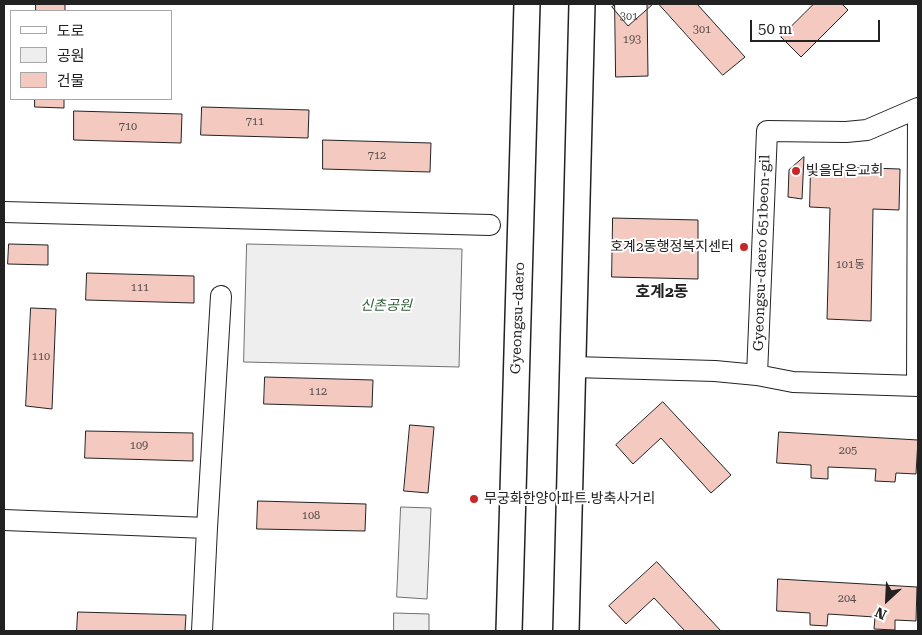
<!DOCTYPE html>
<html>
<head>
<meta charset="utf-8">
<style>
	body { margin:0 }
	#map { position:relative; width:922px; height:635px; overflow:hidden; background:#fff; font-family:"Roboto Serif","Noto Sans KR",serif }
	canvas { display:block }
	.frame { position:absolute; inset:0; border:5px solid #222; pointer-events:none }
	.legend { position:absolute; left:10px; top:10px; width:162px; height:90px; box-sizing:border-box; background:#fff; border:1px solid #a7a7a7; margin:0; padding:6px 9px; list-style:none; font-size:15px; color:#222 }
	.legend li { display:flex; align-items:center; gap:10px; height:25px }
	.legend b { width:25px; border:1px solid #a7a7a7 }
	.north { position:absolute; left:862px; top:575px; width:50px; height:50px; -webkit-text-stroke:4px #fff; paint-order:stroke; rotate:205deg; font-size:14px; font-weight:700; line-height:20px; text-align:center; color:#222 }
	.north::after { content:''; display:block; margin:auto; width:18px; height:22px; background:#222; clip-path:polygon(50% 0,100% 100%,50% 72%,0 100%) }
	.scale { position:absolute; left:750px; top:20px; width:130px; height:22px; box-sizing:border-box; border:2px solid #222; border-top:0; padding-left:6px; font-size:15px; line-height:18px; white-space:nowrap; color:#222; -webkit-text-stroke:4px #fff; paint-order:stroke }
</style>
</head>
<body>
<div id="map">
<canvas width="922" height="635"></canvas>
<div class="frame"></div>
<ul class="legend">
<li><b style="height:6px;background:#fff"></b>도로</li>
<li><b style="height:14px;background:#eee"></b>공원</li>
<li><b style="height:14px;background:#f3c9c0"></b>건물</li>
</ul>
<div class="north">N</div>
<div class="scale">50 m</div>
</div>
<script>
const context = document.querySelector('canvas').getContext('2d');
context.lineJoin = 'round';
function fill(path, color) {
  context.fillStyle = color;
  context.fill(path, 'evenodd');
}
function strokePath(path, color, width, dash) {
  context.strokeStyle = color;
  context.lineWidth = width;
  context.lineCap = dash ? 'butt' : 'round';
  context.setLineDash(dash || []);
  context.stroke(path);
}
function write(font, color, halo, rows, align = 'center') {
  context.font = font + ' "Roboto Serif","Noto Sans KR",serif';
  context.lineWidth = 4;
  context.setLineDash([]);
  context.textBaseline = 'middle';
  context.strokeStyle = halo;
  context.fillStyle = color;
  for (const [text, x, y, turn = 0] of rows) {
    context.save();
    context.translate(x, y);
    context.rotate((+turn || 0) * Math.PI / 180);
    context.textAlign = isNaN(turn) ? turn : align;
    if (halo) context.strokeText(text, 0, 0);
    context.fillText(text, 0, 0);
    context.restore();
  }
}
const green = new Path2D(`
	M247,244L462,249L459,367L244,362Z
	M401,507L431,508L427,599L397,597Z
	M394,613L429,614V631H394Z`);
const building = new Path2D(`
	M36,4H65V11H36Z
	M615,4H647L648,76L616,77Z
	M616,4H653L628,26L612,7Z
	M659,4H697L745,57L723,75Z
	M814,4H842L848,10L801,57L781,37Z
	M35,99H64V108L35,107Z
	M202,107L309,110L308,138L201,135Z
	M74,111L182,114L181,143L74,140Z
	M323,140L431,143L430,172L323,169Z
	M804,157L802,199L788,197L789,170Z
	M811,166L900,169L899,210L873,209L871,321L827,319L830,208L810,207Z
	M613,218L698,220V279L612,277Z
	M9,244L48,245V265L8,264Z
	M87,273L194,276V303L86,300Z
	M31,308L56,309L52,409L26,406Z
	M265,377L373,380L372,407L264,404Z
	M663,402L731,475L711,493L661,438L633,464L616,445Z
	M410,425L434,427L428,493L404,491Z
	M86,431L193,433V461L85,458Z
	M779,432L918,440L916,474L896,473L895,482L875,481L876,469L828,467V479L811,478V465L777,463Z
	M258,501L366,504L365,531L257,529Z
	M657,562L721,631H685L654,598L626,624L609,606Z
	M778,579L917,587L916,621L895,620V630L874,629L875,617L828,614L827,626L810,625V613L777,611Z
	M78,612L186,615L185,631H77Z`);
const minor = new Path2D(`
	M4,212L490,225
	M573,367L715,371L757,375L793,382L918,386
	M757,375L767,131L846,132L867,130L918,108
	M917,386L918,114
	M4,520L207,528L221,296
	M202,631L207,528`);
const major = new Path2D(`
	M509,631L527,4
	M566,631L582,4`);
const markers = [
	[796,171,5,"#c62828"],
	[744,247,5,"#c62828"],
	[474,499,5,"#c62828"]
];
const numberNames = [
	["301",629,17],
	["301",702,30],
	["193",632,40],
	["711",255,122],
	["710",128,127],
	["712",377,156],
	["101동",850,265],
	["111",140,288],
	["110",41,357],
	["112",318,392],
	["109",139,446],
	["205",848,451],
	["108",311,516],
	["204",847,599]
];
const poiNames = [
	["빛을담은교회",806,171],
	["호계2동행정복지센터",734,247,"right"],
	["무궁화한양아파트.방축사거리",484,499]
];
const streetNames = [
	["Gyeongsu-daero 651beon-gil",762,253,-88],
	["Gyeongsu-daero",518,318,-88]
];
const parkNames = [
	["신촌공원",386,306]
];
const quarterNames = [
	["호계2동",662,292]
];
fill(green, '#eee');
strokePath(green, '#6f6f6f', 1);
fill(building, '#f3c9c0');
strokePath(building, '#222', 1);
strokePath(minor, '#222', 22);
strokePath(major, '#222', 28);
strokePath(minor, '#fff', 20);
strokePath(major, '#fff', 25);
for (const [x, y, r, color] of markers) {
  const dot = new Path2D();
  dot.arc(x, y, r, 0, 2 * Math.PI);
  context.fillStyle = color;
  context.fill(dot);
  strokePath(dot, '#fff', 2);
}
write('11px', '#564c4a', null, numberNames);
write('14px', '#222', '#fff', poiNames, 'left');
write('14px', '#222', '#fff', streetNames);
write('italic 14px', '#2f5e38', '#fff', parkNames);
write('bold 16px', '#222', '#fff', quarterNames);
</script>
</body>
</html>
